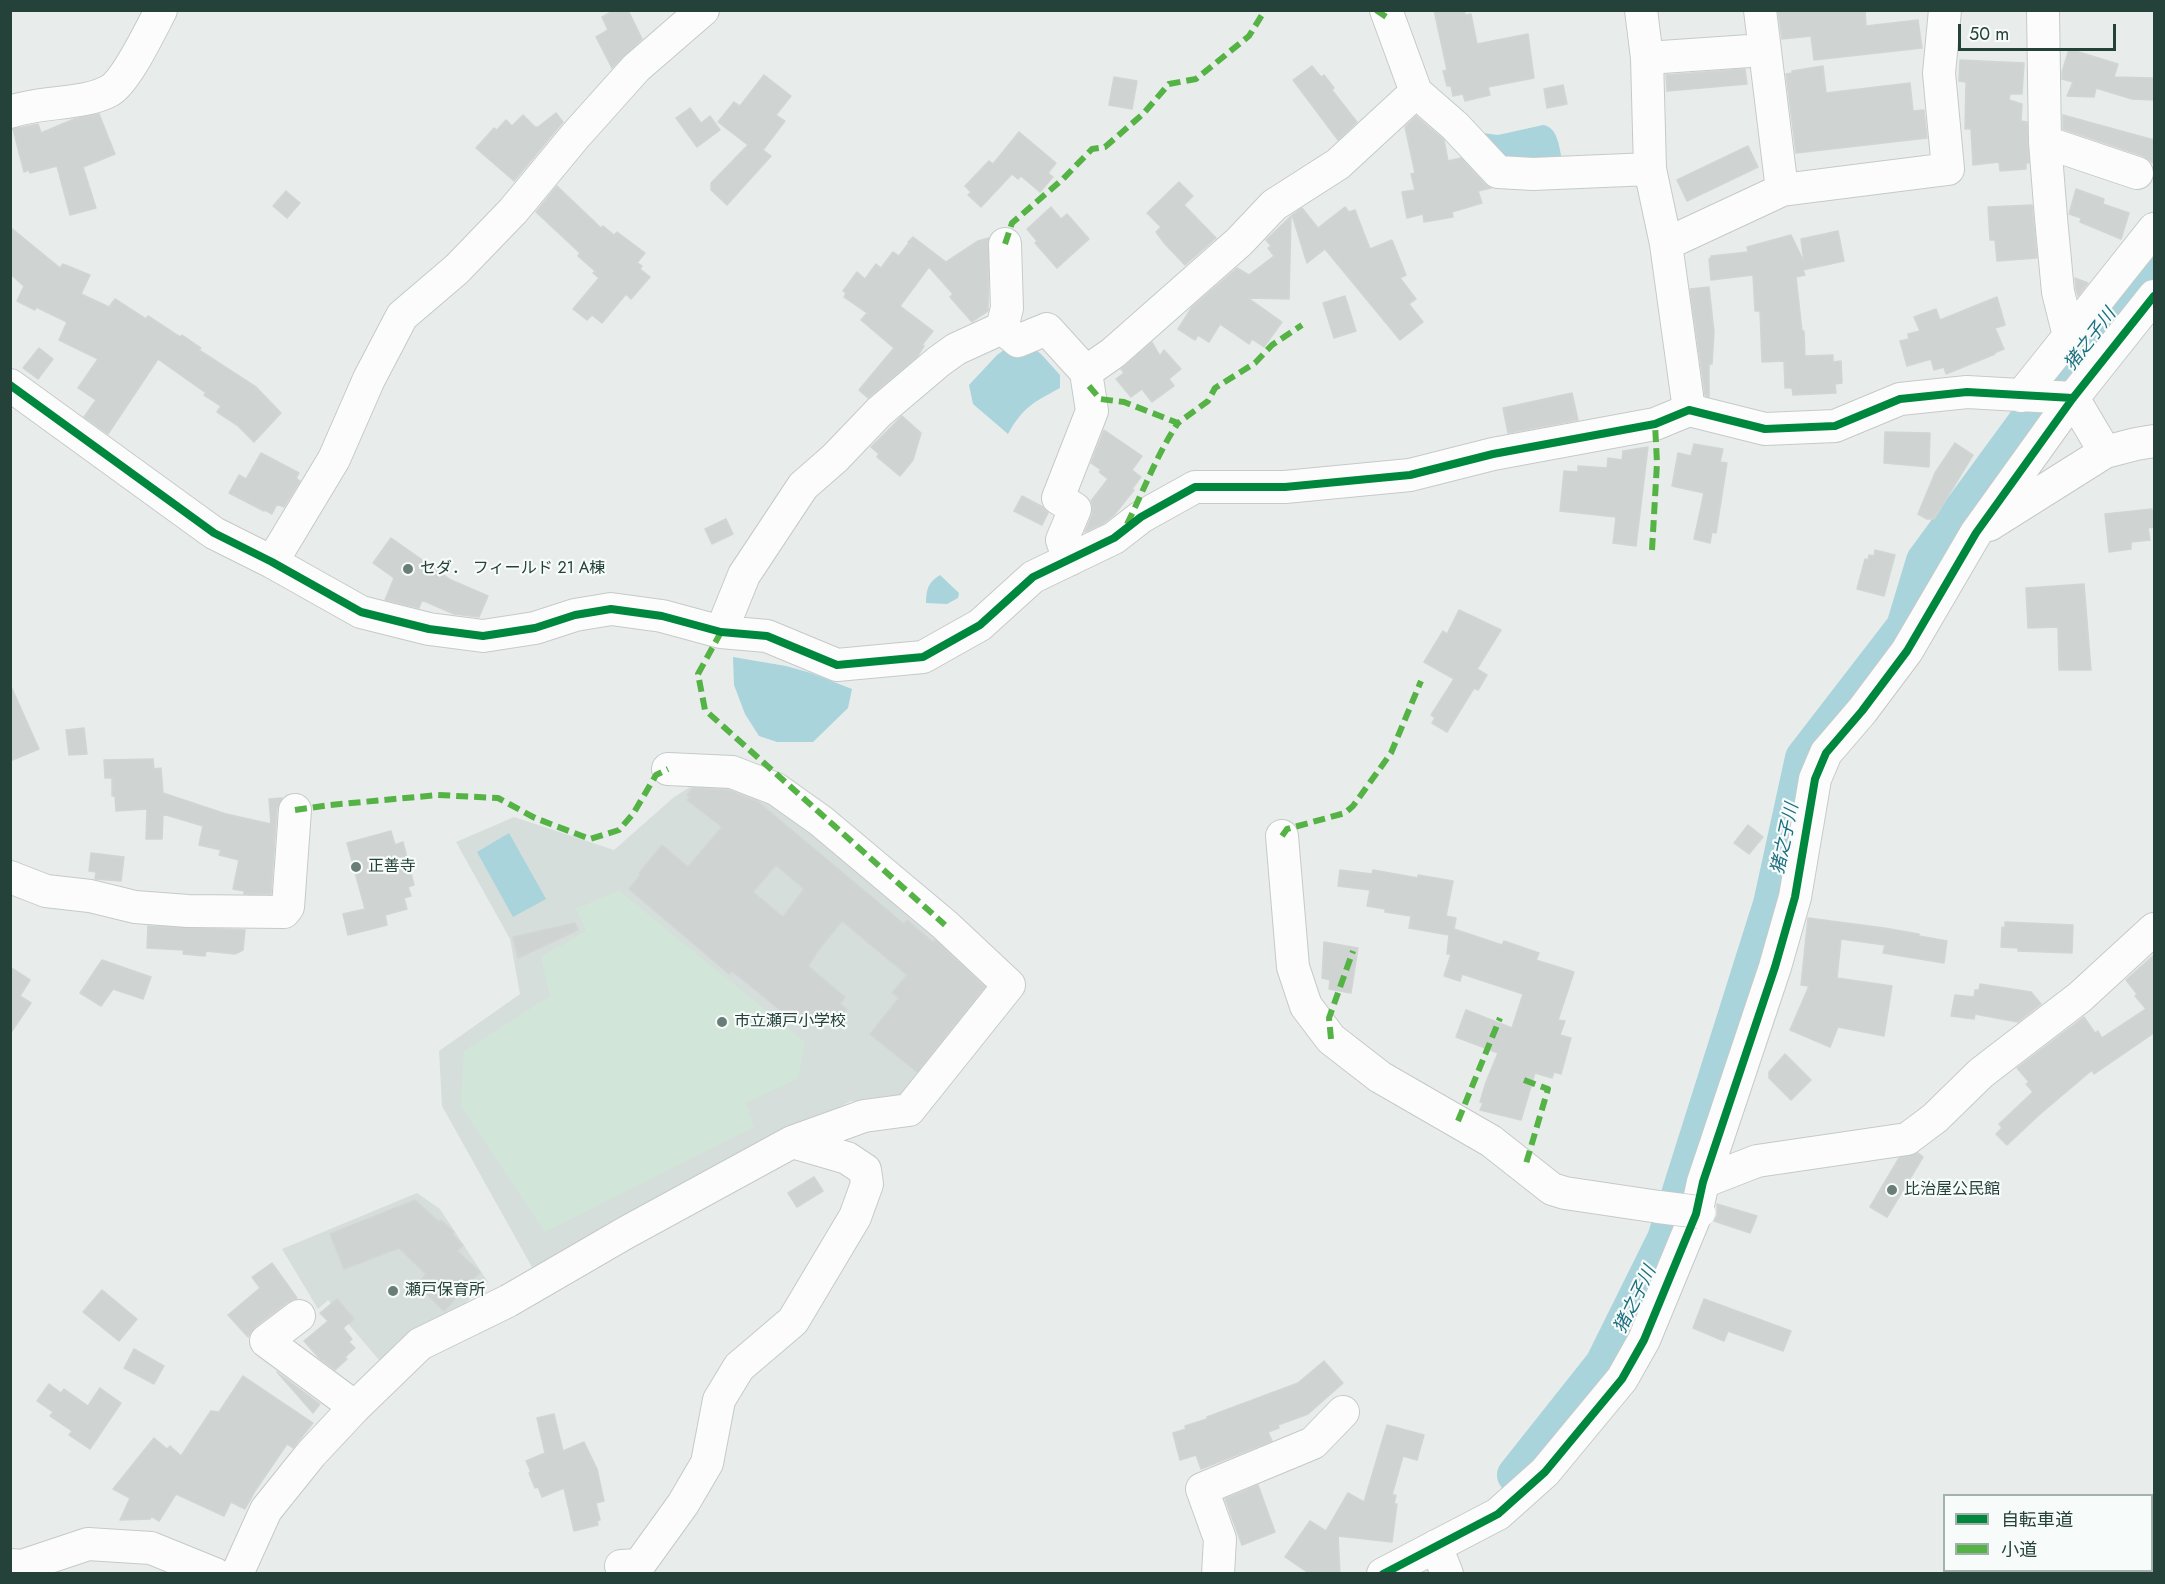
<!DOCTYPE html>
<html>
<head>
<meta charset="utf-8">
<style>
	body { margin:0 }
	#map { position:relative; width:2165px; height:1584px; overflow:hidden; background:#e8edeb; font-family:Jost,"Noto Sans JP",sans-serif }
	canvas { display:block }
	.frame { position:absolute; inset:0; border:12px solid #24423a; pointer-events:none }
	.legend { position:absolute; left:1943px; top:1494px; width:210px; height:78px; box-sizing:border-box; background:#f7fbf9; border:2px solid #a3b1ad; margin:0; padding:8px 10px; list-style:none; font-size:18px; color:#24423a }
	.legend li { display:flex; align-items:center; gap:12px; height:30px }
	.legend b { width:30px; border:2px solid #a3b1ad }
	.scale { position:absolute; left:1958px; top:24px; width:158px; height:27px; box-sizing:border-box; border:3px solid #24423a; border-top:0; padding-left:8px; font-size:18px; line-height:21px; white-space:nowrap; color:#24423a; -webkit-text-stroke:4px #f7fbf9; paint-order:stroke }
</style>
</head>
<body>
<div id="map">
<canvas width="2165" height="1584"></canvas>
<div class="frame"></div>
<ul class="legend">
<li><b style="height:8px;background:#00873e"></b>自転車道</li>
<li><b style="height:8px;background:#55b346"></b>小道</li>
</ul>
<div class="scale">50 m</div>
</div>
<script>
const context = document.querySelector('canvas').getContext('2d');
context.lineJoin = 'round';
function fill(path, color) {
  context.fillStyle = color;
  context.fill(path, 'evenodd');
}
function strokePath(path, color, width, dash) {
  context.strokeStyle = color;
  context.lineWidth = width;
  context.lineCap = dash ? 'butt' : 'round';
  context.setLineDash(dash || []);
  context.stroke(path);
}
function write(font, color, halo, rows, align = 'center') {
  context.font = font + ' Jost,"Noto Sans JP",sans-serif';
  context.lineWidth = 4.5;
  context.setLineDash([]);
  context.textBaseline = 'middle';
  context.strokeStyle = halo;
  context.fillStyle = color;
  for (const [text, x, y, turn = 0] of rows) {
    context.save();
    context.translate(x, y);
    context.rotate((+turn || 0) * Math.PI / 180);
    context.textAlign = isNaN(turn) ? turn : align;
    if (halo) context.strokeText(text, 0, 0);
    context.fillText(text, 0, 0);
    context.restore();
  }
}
const built = new Path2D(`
	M714,772L768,790L995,985L901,1105L851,1101L533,1269L442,1106L439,1051L520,994L510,939L456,842L514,817L614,850L674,797Z
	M417,1193L440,1209L488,1282L390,1373L328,1300L318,1309L282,1249Z`);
const green = new Path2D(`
	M619,891L805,1042L798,1078L746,1103L754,1127L545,1232L461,1106L464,1051L550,996L541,957L586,931L576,909Z`);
const water = new Path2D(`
	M1543,125C1559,127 1559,150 1563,163L1516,167L1479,138L1483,133L1498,135Z
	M1028,344L1041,354L1060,375V388C1034,402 1023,407 1008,434L973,404L969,385L997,355L1011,345Z
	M940,575L959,593L958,598L947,604L926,603C926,590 928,582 940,575Z
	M733,657L786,666L811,673L852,689L848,708L813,742H777L759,736L745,714L734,685Z
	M509,833L546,899L513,917L477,852Z`);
const river = new Path2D(`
	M1516,1475L1604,1364L1666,1239L1772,904L1804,758L1905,627L1925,561L2065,370L2154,256`);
const building = new Path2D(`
	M615,10H628L642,39L612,68L596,37L608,30L602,17Z
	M1434,10H1464L1465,15L1471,14L1477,44L1528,34L1534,78L1488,87L1490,95L1465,101L1463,94L1453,96L1451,86H1447L1443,71L1447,70Z
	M1778,10H1865L1866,26L1918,20L1922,48L1814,60L1811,36L1782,39Z
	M2069,49L2118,64L2114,77L2154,78V100L2132,99L2096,88L2094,97L2067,96L2073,82L2062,79V72Z
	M1960,60L2024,63L2022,94H2010L2009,100L2022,104L2021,121L2027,122L2029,163H2026V169L2000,171L1999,162L1973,165L1971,129H1965L1966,82L1959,81Z
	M1312,66L1321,77L1324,75L1334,88L1332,90L1357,122L1338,140L1293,80Z
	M1823,66L1826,93L1910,83L1913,111L1924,110L1927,138L1796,153L1786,74L1792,73V71Z
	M1745,69L1747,84L1667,91L1666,75Z
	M764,75L791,96L776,115L785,121L763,150L771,156L727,205L711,190V183L748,145L718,122L734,102L740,106Z
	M1114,77L1137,81L1132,109L1109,105Z
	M1563,85L1567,104L1547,108L1544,89Z
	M690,108L701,123L710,116L720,130L697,147L676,118Z
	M556,113L563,122L514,181L476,148L494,128L497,130L506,120L512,126L523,115L535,127H538Z
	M99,114L115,154L83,167L96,208L70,215L57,166L30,173L29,170L24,172L13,129L38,124L41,133L74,119Z
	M2063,115L2154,140V164L2143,156L2063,129Z
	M1416,116L1444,140L1448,161L1461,158L1485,184L1491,188L1478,191L1482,203L1452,212L1453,217L1424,222L1423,214L1407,218L1402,192L1415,190L1411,174L1415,173L1405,127Z
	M1019,132L1056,163L1048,173L1053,177L1040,192L1021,176L1018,179L1012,174L981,207L968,195L971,192L965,186L989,161L993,164Z
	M1748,146L1758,167L1687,201L1677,180Z
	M1179,182L1193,196L1184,205L1216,238L1185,265L1165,244L1156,232L1161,227L1147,213Z
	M557,186L601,228L603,226L614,235L617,232L645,253L637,263L642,266L640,269L650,277L631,299L626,294L602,323L592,315L587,320L573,309L599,278L593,273L595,271L578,256L580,253L536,212Z
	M2076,189L2104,199L2103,204L2129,213L2121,239L2080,222L2081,218L2069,214Z
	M286,191L300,203L287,218L273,206Z
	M2032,205L2037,258L1997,261L1995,240H1990L1988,207Z
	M1051,207L1061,219L1067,214L1089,239L1057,268L1035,243L1037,241L1027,229Z
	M1345,207L1349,212L1355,210L1370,249L1392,240L1406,275L1400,278L1416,299L1409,304L1423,322L1400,340L1325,249L1307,263L1292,215L1302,208L1318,228Z
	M1291,216L1289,299L1248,298L1282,322L1264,347L1252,339L1249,344L1220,324L1209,342L1198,335L1195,340L1178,329L1192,307L1237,268L1249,275L1274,256L1268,248L1271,246L1266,240Z
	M10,227L60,268L63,264L90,275L81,294L109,307L115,299L146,319L148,316L180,337L182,335L201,348L199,350L256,387L281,413L254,442L237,425L217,412L221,406L204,395L206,393L158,359L108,434L84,417L96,400L78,388L98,359L59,340L67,322L36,307L35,310L17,301L24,286L10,274Z
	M1838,231L1844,261L1807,269L1803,270L1805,275L1796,277L1802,331H1804L1805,356L1833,355V362L1841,361L1842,383L1835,384L1836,393L1793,395L1792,388H1785L1784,361L1762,362L1760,311H1755L1753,275L1711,280L1709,259L1711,258V256L1748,252L1747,247L1791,235L1804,262L1801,239Z
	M913,237L946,262L978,241L989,238L988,311L972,322L950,297L953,294L929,267L900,306L933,331L922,345L924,346L917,357L868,398L859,390L894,348L861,320L867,313L844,297L846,293L843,291L857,272L865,279L876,264L881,268L893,252L899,256L908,244L912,247L908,242Z
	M2075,278L2088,283L2078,296L2076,289Z
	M1709,287L1714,332L1712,364H1709V397L1705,395L1690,289Z
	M1345,296L1356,331L1334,338L1323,303Z
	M1997,297L2005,325L1995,328L2004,349L1994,353L1995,354L1946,374L1944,367L1934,370L1931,359L1907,366L1900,341L1909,339L1908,334L1920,331L1914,317L1936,309L1940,320Z
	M1152,342L1160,356L1164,350L1181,369L1169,379L1174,386L1152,402L1142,389L1131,397L1116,379L1124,373L1121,369Z
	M39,348L53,359L38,379L23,368Z
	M1572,393L1578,420L1508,433L1503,408Z
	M902,416L921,433L913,460L900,476L877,457L879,454L871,447Z
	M1104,430L1142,456L1132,470L1141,477L1132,489L1134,490L1114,515L1104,523L1085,532L1092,515L1093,507L1091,501L1108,479L1099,472L1101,470L1091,463Z
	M1885,432L1930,433L1929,467L1884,463Z
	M1955,443L1973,455L1934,519H1927L1918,514L1935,473Z
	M1694,444L1723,449L1720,462L1727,463L1716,533L1712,532L1710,543L1694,539L1704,493L1672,486L1678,453L1691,456Z
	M1648,447L1636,546L1613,543L1616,517L1560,511L1564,471L1578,472V466L1607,468L1608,458L1622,460L1623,451Z
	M261,453L299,473L296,478L300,481L284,507L277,504L272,514L265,510L264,511L229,493L239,475L246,479Z
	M1022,496L1043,507L1048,513L1042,525L1014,511Z
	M2152,509L2154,527L2148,528L2150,540L2131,542V549L2109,552L2105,514Z
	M726,519L733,534L712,544L705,529Z
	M391,538L451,580L488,596L479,617L454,614L422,600L419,608L385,600L394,578L373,563Z
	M1875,550L1895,555L1884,596L1857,589L1865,559L1868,560L1869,555L1874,556Z
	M2084,584L2091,670H2059L2058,627L2028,628L2026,588Z
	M1459,610L1501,630L1477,669L1487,675L1478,690L1474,688L1447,732L1432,723L1435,718L1431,715L1454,679L1424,662L1443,631L1447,634Z
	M10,684L39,749L10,761Z
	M84,728L87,754L69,755L66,730Z
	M153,759L154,769L161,768L163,793L226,814L271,824L269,799L282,798L277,809L271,894H244V891L233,889L239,860L219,855L221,850L199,845L203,826L163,814L162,839H146L147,809L116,811L115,796H112V778H105L104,760Z
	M693,788L728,790L757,801L904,924L907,920L933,942L935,940L985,987L917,1072L870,1034L899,998L892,993L907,975L842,921L820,948L808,966L845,997L840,1004L847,1009L832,1027L825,1021L822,1025L812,1017L802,1028L732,971L729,974L629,889L641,874L639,873L662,845L688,867L722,827L687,800L690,797L687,795ZM776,865L804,889L783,917L753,892Z
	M1748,825L1763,837L1749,854L1734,843Z
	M391,831L395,845L403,842L414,885L408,887L411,896L404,898L407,909L385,915L387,925L348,935L343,914L365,909L347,843Z
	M91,853L124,857L121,881L95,879L96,872L89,871Z
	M1340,870L1372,874L1373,870L1418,878V875L1453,881L1446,916L1456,918L1454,929L1502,945L1504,941L1539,953L1536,960L1574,972L1558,1020L1565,1021L1560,1035L1571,1038L1561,1074L1554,1072L1552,1078L1535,1073L1521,1120L1480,1110L1483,1103L1480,1102L1486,1082L1498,1053L1456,1037L1466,1010L1512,1028L1523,994L1462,974L1460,981L1444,976L1451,954H1447L1449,935L1409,928L1411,916L1385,912V909L1367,906L1370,890L1338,886Z
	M1808,918L1884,928L1919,934V936L1947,941L1944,963L1883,953L1885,945L1841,939L1837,978L1892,986L1884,1036L1838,1027L1830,1047L1790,1030L1809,986L1801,985Z
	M2005,922L2073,925L2072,953L2018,951V948L2001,947L2002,927L2005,928Z
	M575,923L578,930L518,958L513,937Z
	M148,926L245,930L243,950L235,954L206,951L205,956L183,954L184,950L147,948Z
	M1324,942L1358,948L1351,993L1329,989L1330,980L1322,978Z
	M2154,955V1033L2094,1074L2092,1070L2039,1115L2007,1145L1996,1134L2002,1128L1999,1124L2033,1092L2026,1084L2029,1082L2017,1068L2084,1017L2095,1033L2098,1031L2102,1038L2146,1009L2135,996L2137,994L2126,980Z
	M102,960L151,977L143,999L113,989L101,1006L80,993Z
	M10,967L30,980L20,996L31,1003L10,1034Z
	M1980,984L2031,992L2041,1004L2018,1022L1975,1014L1974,1019L1951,1016L1955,995L1974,997L1975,990H1979Z
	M1785,1054L1811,1080L1791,1100L1769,1078V1072Z
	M1918,1153L1923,1157L1887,1217L1870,1207L1899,1158Z
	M814,1177L823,1191L797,1207L788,1193Z
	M415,1200L439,1222L441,1220L454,1232L452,1234L463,1245L457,1251L480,1272L444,1311L417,1285L426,1274L399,1248L344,1269L330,1234Z
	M1717,1204L1757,1216L1750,1233L1714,1221L1717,1215Z
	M272,1263L297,1298L288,1302L255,1327L248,1337L228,1315L260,1288L252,1277Z
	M102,1290L137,1319L119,1341L83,1312Z
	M337,1299L354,1319L343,1328L352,1339L349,1342L355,1348L345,1357L347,1359L335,1370L319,1358L304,1341L328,1321L320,1313Z
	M1704,1299L1791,1331L1783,1351L1728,1331L1724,1341L1693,1328Z
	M134,1349L164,1366L154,1384L124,1368Z
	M1324,1361L1343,1383L1308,1414L1278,1425L1279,1428L1268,1432L1272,1441L1201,1469L1196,1455L1180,1460L1173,1433L1186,1429L1185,1426L1207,1419V1417L1298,1383Z
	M277,1372L320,1404L313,1413Z
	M243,1376L313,1423L293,1448L287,1444L255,1491L245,1509L231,1502L224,1516L176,1494L159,1521L151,1516L150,1519L120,1520L130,1498L113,1489L154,1438L167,1449L170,1446L181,1456L211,1411L219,1412Z
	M49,1384L61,1393L64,1389L88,1406L100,1388L121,1403L90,1449L69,1435L72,1431L50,1416L53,1412L37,1401Z
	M554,1414L563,1451L584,1442L597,1469L604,1501L596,1503L600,1520L597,1521L598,1525L574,1531L564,1488L542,1497L538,1487L535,1488L529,1473L531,1472L526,1461L545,1453L537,1418Z
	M1387,1425L1424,1435L1417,1460L1403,1456L1392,1495H1396L1394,1504H1397L1392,1542L1338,1536L1340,1574H1310L1285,1557L1310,1521L1326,1531L1348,1493L1364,1502Z
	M1258,1485L1275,1532L1242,1545L1225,1499Z`);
const minor = new Path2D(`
	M1386,10L1416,92L1455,126L1498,172L1533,174L1650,169
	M1641,10L1647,58L1650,169L1666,244L1689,410
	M1760,10L1782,190
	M1647,58L1764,50
	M10,112C40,101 84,105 109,91C126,82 151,29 161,10
	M2045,142L2137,173
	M1666,244L1782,190L1948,169L1939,73L1945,10
	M1002,328L1007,308L1005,244
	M2069,336L2154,229
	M1086,372L1113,353L1239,242L1274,205L1338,164L1416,92
	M10,385L214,533L272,562L361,612L429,629L483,636L535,628L575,615L611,609L662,616L721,632L767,636L837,665L923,657L980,625L1033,577L1114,538L1141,517L1195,487H1285L1410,475L1493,454L1655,424L1689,410L1765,429L1835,426L1900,399L1967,392L2073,398L2105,452
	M2021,396L2069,336L2058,292L2051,218L2045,142L2043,10
	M1989,525L2105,452L2136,444L2154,441
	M272,562L334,459L369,379L402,316L457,269L513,211L576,135L636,68L703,10
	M721,632L744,575L803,486L835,458L879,412L938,362L956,349L1002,328L1018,341L1047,329L1086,372L1092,411L1058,498L1075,509L1062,540L1069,560
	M1282,836L1293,967L1306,1006L1331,1039L1380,1077L1491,1141L1552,1189L1565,1193L1659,1207
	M10,877L46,891L90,896L135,907L188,911L284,912L288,907L295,810
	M1703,1182L1757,1161L1907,1139L1935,1118L1981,1073L2080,997L2154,929
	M299,1316L266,1341L355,1407
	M1436,1546L1447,1574
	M10,1565L22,1566L88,1544L151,1548L215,1574
	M621,1566L639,1565L683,1504L707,1463L719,1400L739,1367L793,1321L855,1217L867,1184L865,1170L847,1158L792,1142
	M237,1574L266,1510L311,1454L355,1407L420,1344L508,1301L627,1232L792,1142L864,1116L909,1110L1009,985L945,925L821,821L776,789L732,772L668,769
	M1218,1574L1220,1539L1202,1489L1313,1443L1343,1412
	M1383,1574L1498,1514L1545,1472L1622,1379L1644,1340L1696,1214L1703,1182L1775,967L1795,897L1815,779L1826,753L1862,711L1907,651L1976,533L2073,398L2154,296`);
const minorBridge = new Path2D(`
	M1659,1207L1699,1212`);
const quiet = new Path2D(`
	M1376,10L1388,18
	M1005,244L1012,223L1063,179L1092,149L1105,147L1143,114L1169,84L1196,79L1249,36L1265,10
	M1089,386L1100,399L1124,402L1178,423L1208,401L1215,388L1255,363L1272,345L1302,325
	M1127,524C1144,490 1157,454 1178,423
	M1652,550L1657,463L1655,424
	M721,632L698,674L705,710L945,925
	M295,810L330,805L438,795L498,798L535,818L590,839L619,830L633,814L656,775L668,769
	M1282,836L1287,829L1345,813L1353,806L1391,753L1421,681
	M1331,1039L1329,1018L1353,951
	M1524,1080L1548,1089L1525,1167
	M1458,1121L1500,1018`);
const cycleway = new Path2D(`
	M10,385L214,533L272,562L361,612L429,629L483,636L535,628L575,615L611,609L662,616L721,632L767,636L837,665L923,657L980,625L1033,577L1114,538L1141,517L1195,487H1285L1410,475L1493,454L1655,424L1689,410L1765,429L1835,426L1900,399L1967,392L2073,398
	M1383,1574L1498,1514L1545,1472L1622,1379L1644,1340L1696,1214L1703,1182L1775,967L1795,897L1815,779L1826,753L1862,711L1907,651L1976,533L2073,398L2154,296`);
const markers = [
	[408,569,6,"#697e78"],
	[356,867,6,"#697e78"],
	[722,1022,6,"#697e78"],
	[1892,1190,6,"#697e78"],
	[393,1291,6,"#697e78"]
];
const poiNames = [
	["セダ． フィールド 21 A棟",420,569],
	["正善寺",368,867],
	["市立瀬戸小学校",734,1022],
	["比治屋公民館",1904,1190],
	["瀬戸保育所",405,1291]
];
const waterNames = [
	["猪之子川",2091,340,-53],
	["猪之子川",1786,839,-78],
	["猪之子川",1636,1300,-64]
];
fill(built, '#d6dedb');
fill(green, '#d1e6d8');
fill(water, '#a9d4db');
strokePath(river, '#a9d4db', 38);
fill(building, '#cfd4d2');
strokePath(building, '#d1d6d4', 1.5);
strokePath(minor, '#c5cac8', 34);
strokePath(minor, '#fcfcfc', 32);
strokePath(minorBridge, '#c5cac8', 34, []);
strokePath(minorBridge, '#fcfcfc', 32);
strokePath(quiet, '#55b346', 6, [12, 6]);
strokePath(cycleway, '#00873e', 8);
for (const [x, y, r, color] of markers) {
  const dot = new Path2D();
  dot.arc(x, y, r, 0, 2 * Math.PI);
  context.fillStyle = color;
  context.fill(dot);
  strokePath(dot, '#f7fbf9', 2);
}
write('16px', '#24423a', '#f7fbf9', poiNames, 'left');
write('italic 18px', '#1c6f80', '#f7fbf9', waterNames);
</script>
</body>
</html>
